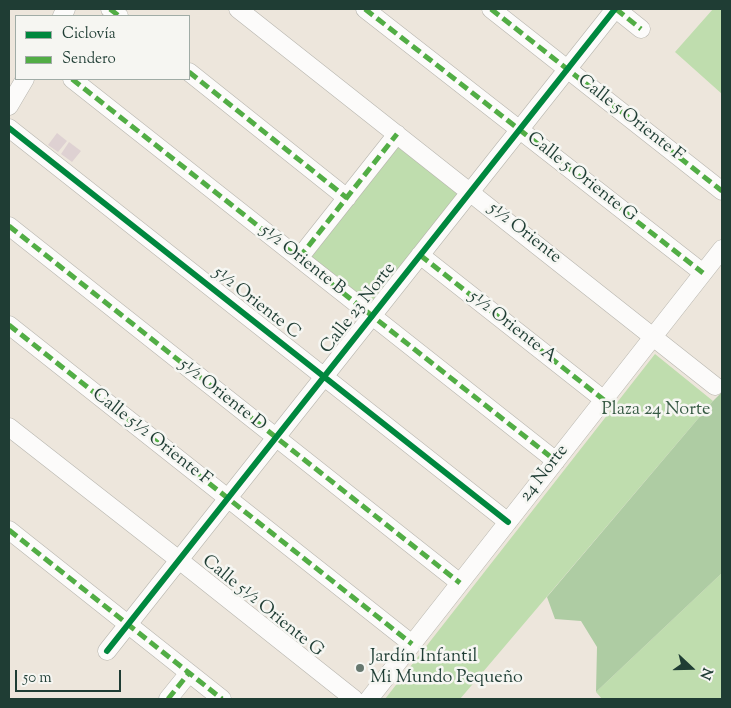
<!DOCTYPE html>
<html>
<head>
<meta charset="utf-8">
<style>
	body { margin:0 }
	#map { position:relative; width:731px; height:708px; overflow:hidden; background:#ede6dc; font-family:"Sorts Mill Goudy",serif }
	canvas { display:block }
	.frame { position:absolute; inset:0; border:10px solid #1f3d34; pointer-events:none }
	.legend { position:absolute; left:15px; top:15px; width:175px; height:65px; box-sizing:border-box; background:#f6f6f2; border:1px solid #a0aca6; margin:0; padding:6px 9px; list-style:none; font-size:15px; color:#1f3d34 }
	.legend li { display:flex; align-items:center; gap:10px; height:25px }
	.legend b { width:25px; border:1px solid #a0aca6 }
	.north { position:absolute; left:666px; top:643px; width:50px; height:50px; -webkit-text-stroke:4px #f6f6f2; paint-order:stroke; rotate:111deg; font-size:14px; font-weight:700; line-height:20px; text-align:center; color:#1f3d34 }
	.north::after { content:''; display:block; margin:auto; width:18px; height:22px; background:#1f3d34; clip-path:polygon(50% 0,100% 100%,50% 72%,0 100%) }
	.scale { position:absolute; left:15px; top:670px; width:106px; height:22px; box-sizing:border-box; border:2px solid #1f3d34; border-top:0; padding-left:6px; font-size:15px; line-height:18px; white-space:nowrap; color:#1f3d34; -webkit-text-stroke:4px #f6f6f2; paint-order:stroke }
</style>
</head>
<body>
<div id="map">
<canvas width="731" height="708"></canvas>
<div class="frame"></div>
<ul class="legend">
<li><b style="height:6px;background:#00873e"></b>Ciclovía</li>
<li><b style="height:6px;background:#52ad45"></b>Sendero</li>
</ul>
<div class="north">N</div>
<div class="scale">50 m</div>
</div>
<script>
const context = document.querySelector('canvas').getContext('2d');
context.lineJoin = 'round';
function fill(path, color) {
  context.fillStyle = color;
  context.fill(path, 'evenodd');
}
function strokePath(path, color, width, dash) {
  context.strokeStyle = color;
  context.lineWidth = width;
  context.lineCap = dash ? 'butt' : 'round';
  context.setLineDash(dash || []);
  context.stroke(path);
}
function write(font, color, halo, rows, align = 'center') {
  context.font = font + ' "Sorts Mill Goudy",serif';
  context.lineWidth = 5;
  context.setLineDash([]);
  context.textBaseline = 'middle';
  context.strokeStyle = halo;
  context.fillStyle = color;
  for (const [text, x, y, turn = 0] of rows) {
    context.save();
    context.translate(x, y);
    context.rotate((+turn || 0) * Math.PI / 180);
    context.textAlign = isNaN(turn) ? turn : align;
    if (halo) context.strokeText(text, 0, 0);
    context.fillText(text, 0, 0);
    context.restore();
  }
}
const green = new Path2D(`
	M713,9H722V94L675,52Z
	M398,147L460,195L372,305L311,257Z
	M655,354L713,401L460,699H385Z
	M722,573V699H602L596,692Z`);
const forest = new Path2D(`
	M722,392V573L596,692L597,647L581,621L555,619L547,597L713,401Z`);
const building = new Path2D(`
	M57,133L67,141L58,152L48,145Z
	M69,142L81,151L72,162L61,154Z`);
const minor = new Path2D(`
	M110,9L119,16
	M238,9L715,386
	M365,9L703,273
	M491,9L722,191
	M616,9L641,29
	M62,16L66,9
	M189,72L347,198
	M72,79L556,461
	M9,106L25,79
	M9,128L508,522
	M9,226L460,583
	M420,255L604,400
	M299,258L397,134
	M9,325L412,644
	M9,427L179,560L354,699
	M9,530L222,699
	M107,651L615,9
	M168,699L189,673
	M369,699L722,249`);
const quiet = new Path2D(`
	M110,9L119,16
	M365,9L703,273
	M491,9L722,191
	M616,9L641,29
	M189,72L347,198
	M72,79L556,461
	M9,226L460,583
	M420,255L604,400
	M299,258L397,134
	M9,325L412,644
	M9,530L222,699
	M168,699L189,673`);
const cycleway = new Path2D(`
	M9,128L508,522
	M107,651L615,9`);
const markers = [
	[360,668,5,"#67786f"]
];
const streetNames = [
	["Calle 5 Oriente F",630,119,38],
	["Calle 5 Oriente G",581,178,38],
	["5½ Oriente",524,234,38],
	["5½ Oriente B",302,261,38],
	["5½ Oriente C",256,304,38],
	["Calle 23 Norte",359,309,-52],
	["5½ Oriente A",512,328,38],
	["5½ Oriente D",222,396,38],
	["Calle 5½ Oriente F",151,438,38],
	["24 Norte",545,474,-52],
	["Calle 5½ Oriente G",262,607,39]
];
const parkNames = [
	["Plaza 24 Norte",656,411]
];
const poiNames = [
	["Jardín Infantil",370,658],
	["Mi Mundo Pequeño",370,679]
];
fill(green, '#bfddae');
fill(forest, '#aecca3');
fill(building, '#ded1d2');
strokePath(minor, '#b7b5ae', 19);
strokePath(minor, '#fcfbfa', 18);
strokePath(quiet, '#52ad45', 5, [10, 5]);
strokePath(cycleway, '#00873e', 6);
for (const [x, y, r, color] of markers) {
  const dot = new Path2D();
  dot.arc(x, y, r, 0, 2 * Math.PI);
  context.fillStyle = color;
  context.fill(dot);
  strokePath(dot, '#f6f6f2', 2);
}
write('18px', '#1f3d34', '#f6f6f2', streetNames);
write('18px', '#385b45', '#f6f6f2', parkNames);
write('18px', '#1f3d34', '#f6f6f2', poiNames, 'left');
</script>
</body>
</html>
